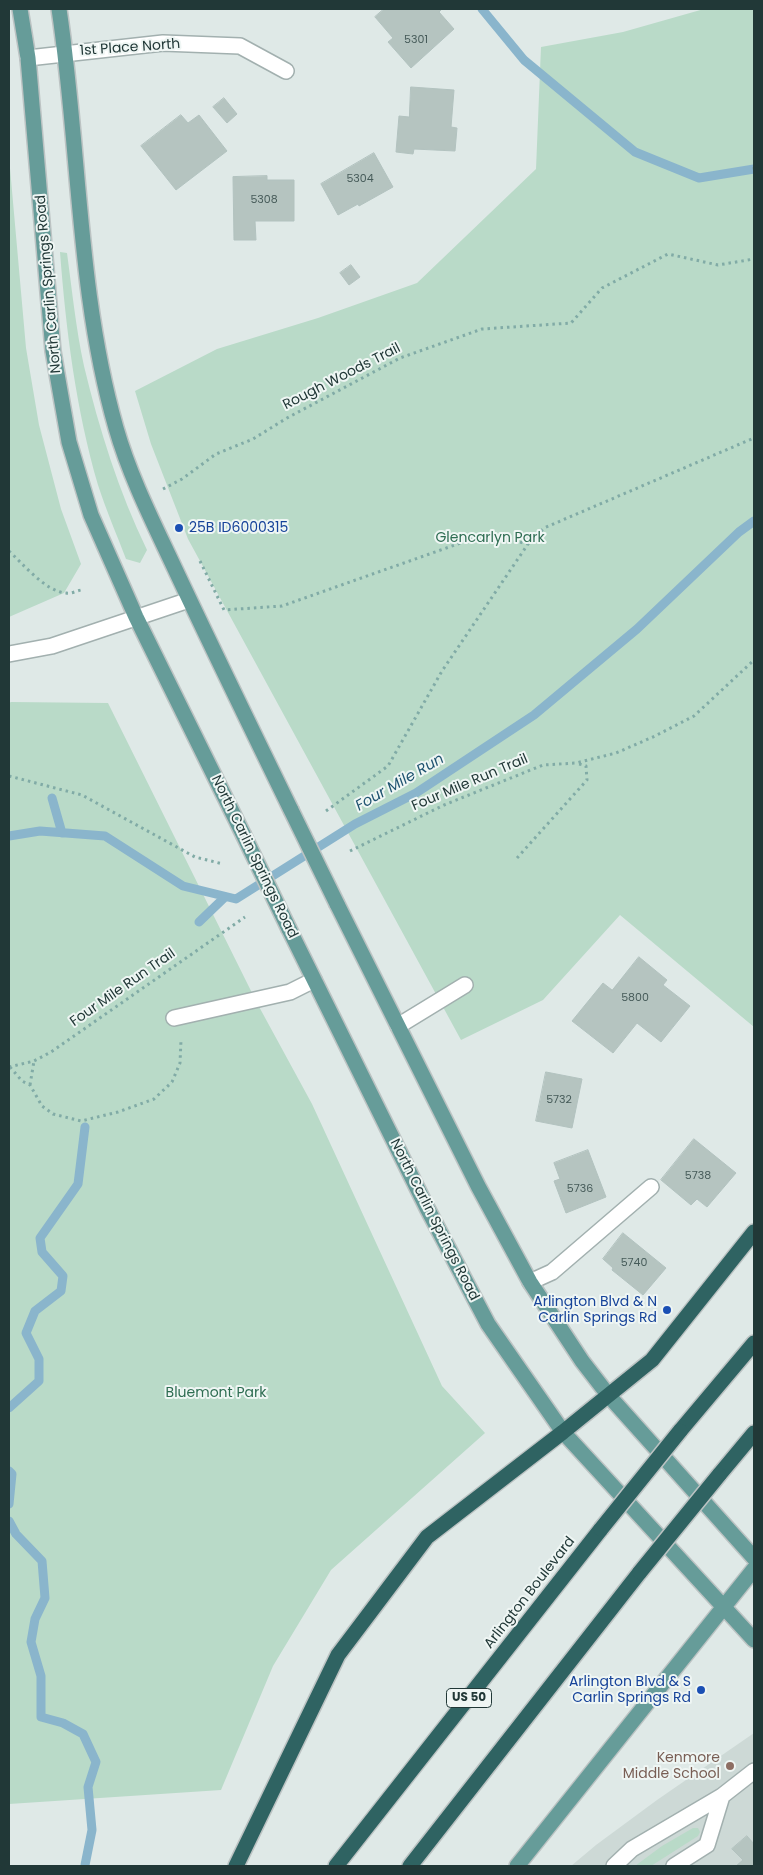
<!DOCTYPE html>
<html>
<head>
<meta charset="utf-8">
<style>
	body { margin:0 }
	#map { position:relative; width:763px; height:1875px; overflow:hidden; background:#dfe9e7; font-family:Poppins,sans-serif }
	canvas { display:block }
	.frame { position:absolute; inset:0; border:10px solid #213837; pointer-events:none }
</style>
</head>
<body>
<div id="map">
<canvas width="763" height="1875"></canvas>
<div class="frame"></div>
</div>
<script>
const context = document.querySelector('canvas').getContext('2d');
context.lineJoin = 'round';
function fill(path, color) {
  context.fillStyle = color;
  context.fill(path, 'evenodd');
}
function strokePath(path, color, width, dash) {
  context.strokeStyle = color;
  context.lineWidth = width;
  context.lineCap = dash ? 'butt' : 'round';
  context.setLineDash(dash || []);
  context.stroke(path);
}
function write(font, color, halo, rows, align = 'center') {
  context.font = font + ' Poppins,sans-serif';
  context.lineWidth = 4;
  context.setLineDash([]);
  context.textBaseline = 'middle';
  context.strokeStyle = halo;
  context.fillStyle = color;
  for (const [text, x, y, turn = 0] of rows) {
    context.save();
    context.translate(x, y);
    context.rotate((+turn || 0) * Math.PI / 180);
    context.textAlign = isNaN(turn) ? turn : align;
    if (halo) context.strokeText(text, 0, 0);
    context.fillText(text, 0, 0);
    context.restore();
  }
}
const built = new Path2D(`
	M754,1733V1866H571L596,1845L657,1800Z`);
const green = new Path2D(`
	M704,9H754V1027L620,915L543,1000L461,1040L188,539L151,444L135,391L217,349L318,318L417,283L536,169L541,47L623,32Z
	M9,157L26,348L39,425L61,509L81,564L64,593L9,617Z
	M60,252L67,253C72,290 76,329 84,366C99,429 119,492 147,550L140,563L126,559C117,535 106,510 98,485C76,409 66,331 60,252Z
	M11,702L108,703L257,1003L312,1104L442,1386L485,1433L331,1570L273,1666L221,1790L9,1804V703Z
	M693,1828H698L700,1832L698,1836L651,1866H635L662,1846Z`);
const stream = new Path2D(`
	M482,9L524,60L635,152L699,178L754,169
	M52,798L62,833
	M9,836L40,831L105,836L183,886L236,899L355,824L416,793L534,715L637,629L739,532L754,521
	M199,922L225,897
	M9,1408L39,1381V1359L26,1333L35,1311L61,1291L63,1276L42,1252L40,1238L78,1184L85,1127
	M9,1471L12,1474L9,1504
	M9,1521L16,1534L42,1561L45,1598L35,1619L31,1642L41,1676V1717L63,1723L83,1734L96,1762L88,1787L92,1830L85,1865`);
const building = new Path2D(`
	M384,9H442L439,12L454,29L411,68L388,42L393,38L375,17Z
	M411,87L454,90L451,127L457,128L455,151L414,149L413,154L396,152L399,116L409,117Z
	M224,98L237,114L227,123L213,107Z
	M181,115L188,123L199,115L227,151L176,190L141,146Z
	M374,153L393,187L359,206L358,204L338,215L321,184Z
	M267,176V180H294V221H255L256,240H234L233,177Z
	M351,265L360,277L349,285L340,273Z
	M639,957L667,980L663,985L690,1006L661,1042L637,1023L613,1053L572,1021L603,983L612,990Z
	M546,1072L582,1079L572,1128L536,1121Z
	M694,1139L736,1173L707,1207L697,1199L691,1205L661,1180Z
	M588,1150L606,1197L566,1213L554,1181L560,1179L554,1163Z
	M623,1233L666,1268L643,1295L612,1270L613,1268L603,1259Z
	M747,1836L754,1844V1866H736L743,1860L732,1849Z`);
const path = new Path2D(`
	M754,167V170
	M163,489L182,479L216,454L253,439L287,418L400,358L482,329L571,323L602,288L668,254L718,265L754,259
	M9,551C22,563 46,592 66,593C71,594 76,591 81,590
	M200,561L224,610L282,606L486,534L528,544
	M9,776L82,795L195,857L223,864
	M326,811L388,766L442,671L528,544L544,528L754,438
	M350,851L444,805L543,765L576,763L616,753L653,737L694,716L754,660
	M517,858L587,780L586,766L576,763
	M9,1067L34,1061L51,1052L245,917
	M10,1067L22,1081L30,1085L42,1106L53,1114L81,1121L118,1112L154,1099L172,1082L180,1063L181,1040
	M30,1085L34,1061`);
const minor = new Path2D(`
	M28,58L163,43L240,46L286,71
	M9,654L52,646L189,600
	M174,1018L290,992L314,980
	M398,1026L465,985
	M530,1282L552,1272L651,1187
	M614,1866L632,1849L722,1796L754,1771
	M674,1866L707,1845L722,1796`);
const major = new Path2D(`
	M20,9L28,58L53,351L69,442L91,515L136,617L243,834
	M59,9C80,148 77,292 116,428C130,477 154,524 175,569C213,650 252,730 291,810
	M337,904L478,1186L530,1282L582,1361L609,1396L754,1558
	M289,929L427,1208L488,1324L563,1432L754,1640
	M517,1866L754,1569`);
const highway = new Path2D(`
	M680,1431L754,1343
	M719,1475L754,1433
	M236,1866L338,1655L427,1537L563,1432L652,1360L754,1232
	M336,1866L601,1529
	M410,1866L640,1572`);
const majorBridge = new Path2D(`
	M291,810L337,904
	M243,834L289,929`);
const highwayBridge = new Path2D(`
	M601,1529L680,1431
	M640,1572L719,1475`);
const markers = [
	[179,528,5,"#1a4fb4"],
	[667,1310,5,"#1a4fb4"],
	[701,1690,5,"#1a4fb4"],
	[730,1766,5,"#8d6e63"]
];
const numberNames = [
	["5301",416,40],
	["5304",360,179],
	["5308",264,200],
	["5800",635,998],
	["5732",559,1100],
	["5738",698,1176],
	["5736",580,1189],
	["5740",634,1263]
];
const shields = [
	[469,1698,45]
];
const shieldNames = [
	["US 50",469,1698]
];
const streetNames = [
	["1st Place North",130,48,-4],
	["North Carlin Springs Road",49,284,-95],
	["Rough Woods Trail",342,377,-27],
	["Four Mile Run Trail",470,783,-23],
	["North Carlin Springs Road",254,857,64],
	["Four Mile Run Trail",123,988,-35],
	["North Carlin Springs Road",434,1220,63],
	["Arlington Boulevard",530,1593,-52]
];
const transitNames = [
	["25B ID6000315",189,528,"left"],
	["Arlington Blvd & N",657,1302],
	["Carlin Springs Rd",657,1318],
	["Arlington Blvd & S",691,1682],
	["Carlin Springs Rd",691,1698]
];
const parkNames = [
	["Glencarlyn Park",490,538],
	["Bluemont Park",216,1393]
];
const educationNames = [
	["Kenmore",720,1758],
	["Middle School",720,1774]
];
const waterNames = [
	["Four Mile Run",400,783,-30]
];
fill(built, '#cdd9d6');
fill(green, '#b9dac8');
strokePath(stream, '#8ab5cc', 9);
fill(building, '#b5c4c0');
strokePath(building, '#b2c2bf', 1);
strokePath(minor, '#a2b0af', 18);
strokePath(major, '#bcc3c3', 18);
strokePath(highway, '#bcc3c3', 18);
strokePath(path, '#81aba6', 3, [2.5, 4]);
strokePath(minor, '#fff', 15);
strokePath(major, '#669c99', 15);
strokePath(highway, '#2f6362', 15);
strokePath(majorBridge, '#bcc3c3', 18, []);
strokePath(highwayBridge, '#bcc3c3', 18, []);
strokePath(majorBridge, '#669c99', 15);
strokePath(highwayBridge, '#2f6362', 15);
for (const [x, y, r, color] of markers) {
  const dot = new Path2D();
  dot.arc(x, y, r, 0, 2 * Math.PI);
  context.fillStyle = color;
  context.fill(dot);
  strokePath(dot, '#eff6f4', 2);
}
write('11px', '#465b59', null, numberNames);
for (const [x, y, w] of shields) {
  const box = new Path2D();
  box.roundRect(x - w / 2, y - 9.5, w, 19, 4);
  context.fillStyle = '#eff6f4';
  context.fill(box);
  strokePath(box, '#213837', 1);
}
write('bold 12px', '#213837', null, shieldNames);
write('14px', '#213837', '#eff6f4', streetNames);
write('14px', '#164399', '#eff6f4', transitNames, 'right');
write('14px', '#2e6d52', '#eff6f4', parkNames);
write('14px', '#785e54', '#eff6f4', educationNames, 'right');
write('italic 15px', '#1f5370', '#eff6f4', waterNames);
</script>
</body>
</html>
